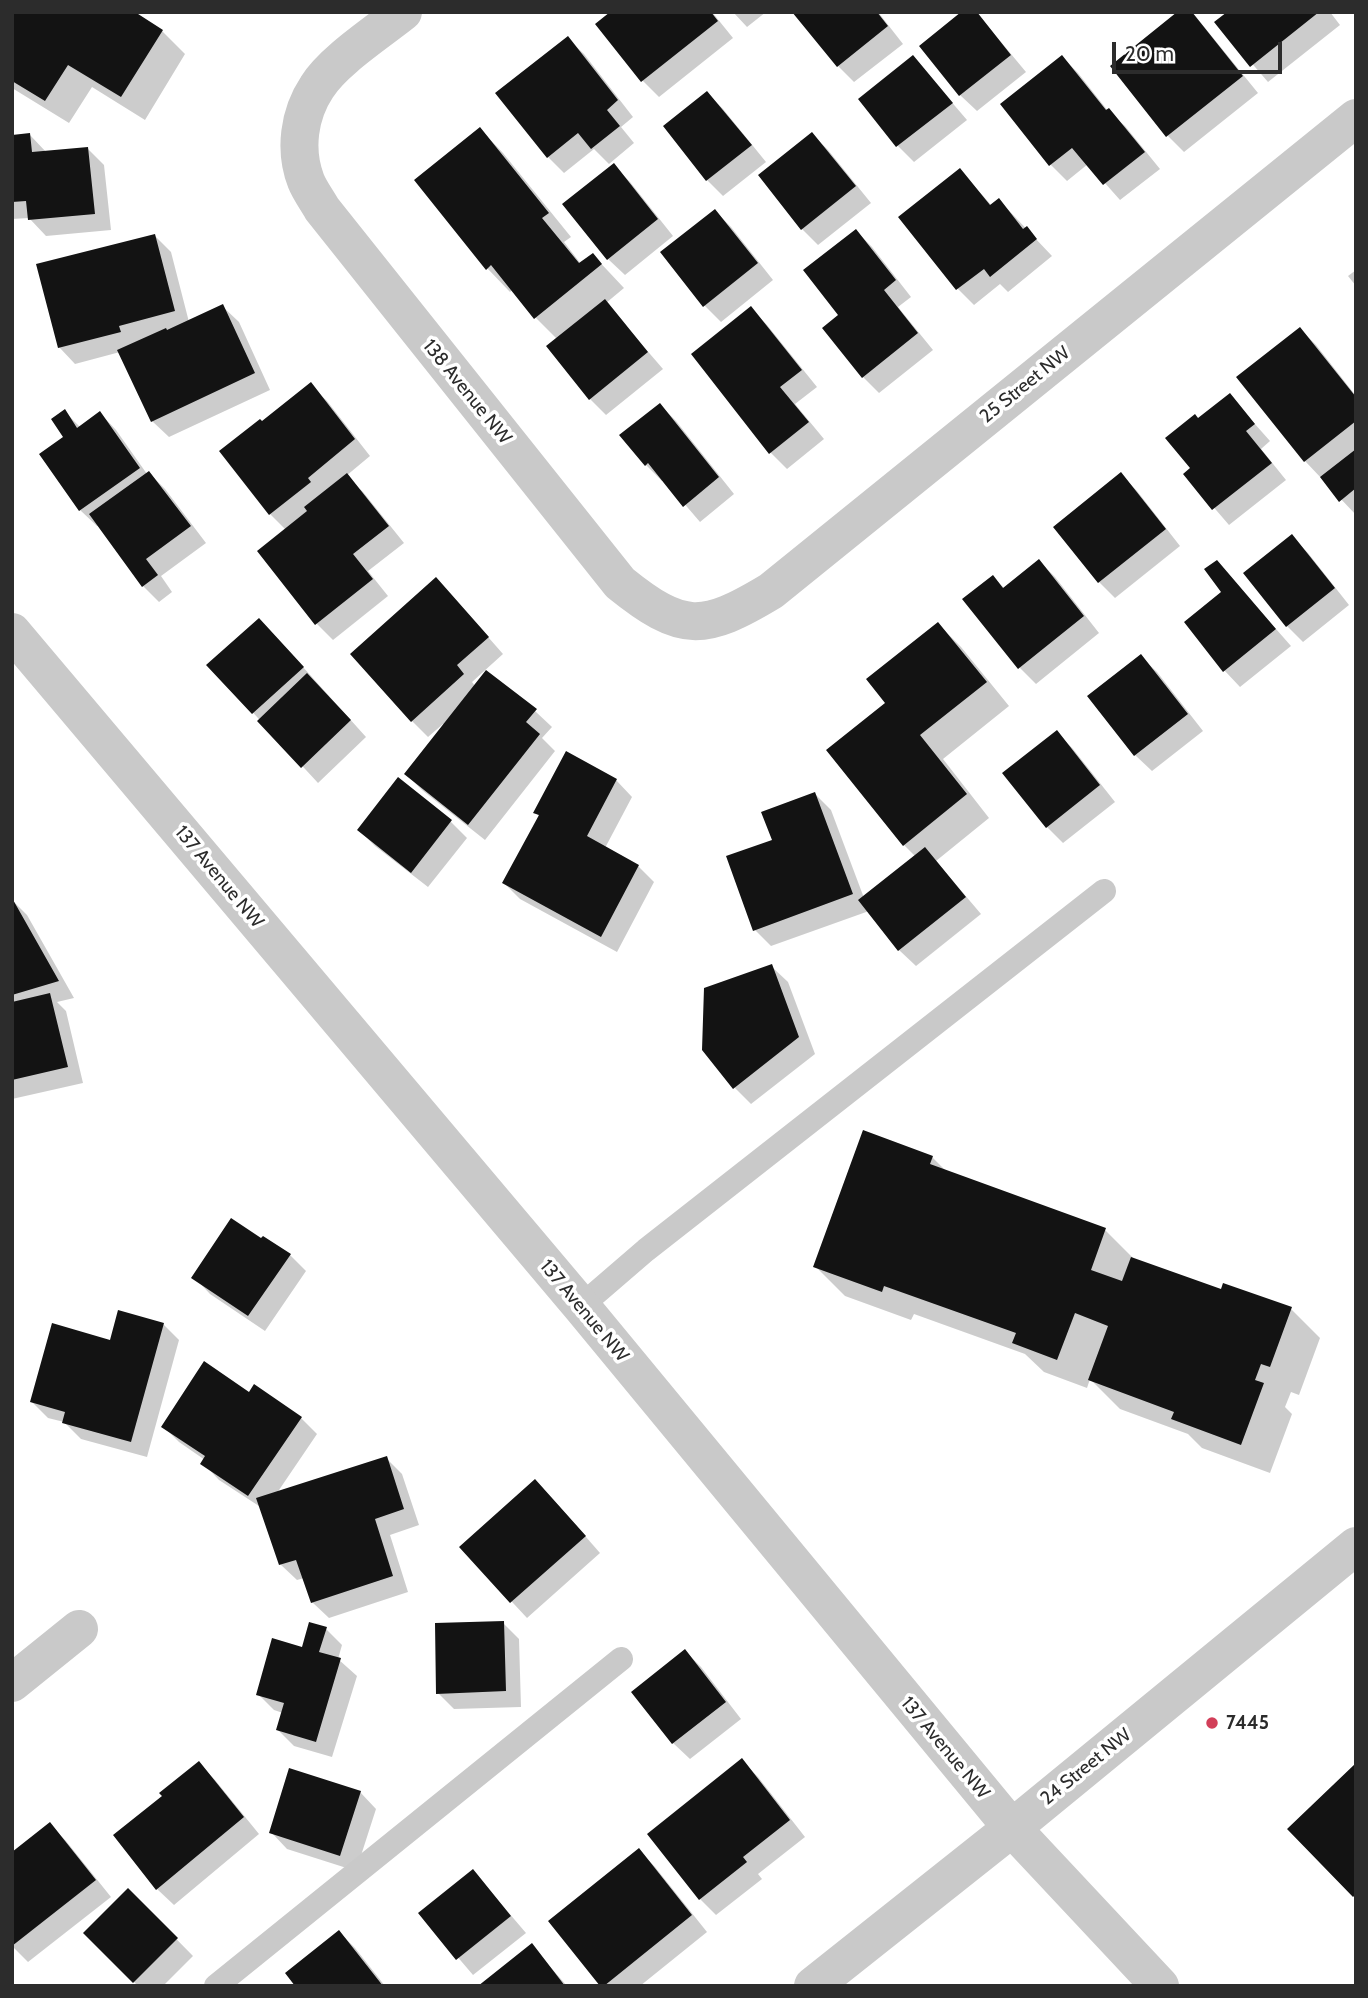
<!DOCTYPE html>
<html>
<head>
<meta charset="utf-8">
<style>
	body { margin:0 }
	#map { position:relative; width:1368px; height:1998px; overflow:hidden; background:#fff; font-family:Cabin,sans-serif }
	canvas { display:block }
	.frame { position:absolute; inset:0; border:14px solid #2c2c2c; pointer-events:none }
	.scale { position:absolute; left:1112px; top:42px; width:170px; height:32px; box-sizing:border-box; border:4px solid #2c2c2c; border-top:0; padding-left:9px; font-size:21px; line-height:24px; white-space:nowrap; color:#2c2c2c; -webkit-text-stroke:5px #fff; paint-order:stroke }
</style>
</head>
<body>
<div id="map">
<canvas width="1368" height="1998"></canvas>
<div class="frame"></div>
<div class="scale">20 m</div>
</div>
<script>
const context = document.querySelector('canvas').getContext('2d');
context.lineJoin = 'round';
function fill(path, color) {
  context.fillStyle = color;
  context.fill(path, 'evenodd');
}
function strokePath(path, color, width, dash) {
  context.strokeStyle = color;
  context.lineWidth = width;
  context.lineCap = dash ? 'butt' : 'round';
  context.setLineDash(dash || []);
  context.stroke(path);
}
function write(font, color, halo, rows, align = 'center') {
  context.font = font + ' Cabin,sans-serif';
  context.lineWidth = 7;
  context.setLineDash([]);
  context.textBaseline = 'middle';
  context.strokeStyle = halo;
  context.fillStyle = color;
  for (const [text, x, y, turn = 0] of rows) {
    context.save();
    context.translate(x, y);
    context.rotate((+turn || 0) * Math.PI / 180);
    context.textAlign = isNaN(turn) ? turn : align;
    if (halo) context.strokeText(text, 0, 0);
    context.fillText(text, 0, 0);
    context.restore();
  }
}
const shadow = new Path2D(`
	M12,12L162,31L185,54L145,120L92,87L69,123L12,88Z
	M612,12H712L733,38L659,97L643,81L598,24Z
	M733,12H766L747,27Z
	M878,12L903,44L854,82L838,66L794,13Z
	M976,12L1026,72L977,111L960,95L921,47Z
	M1192,12L1258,93L1184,152L1168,136Z
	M1230,12H1330L1340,25L1268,82L1217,23Z
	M567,38L584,54L633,117L621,127L634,143L609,164L594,149L564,173L548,157Z
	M913,57L967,120L914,162L898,146L861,99Z
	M1062,57L1078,73L1108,111L1125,126L1160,169L1120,200L1088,164L1067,181L1051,165L1003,104Z
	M707,93L723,109L766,162L723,196L707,180Z
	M480,129L503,153L571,237L564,242L581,264L593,255L624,288L606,303L663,369L606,415L590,399L557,339L535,317L513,289L510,292L487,268Z
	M812,134L828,150L871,203L818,245L802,229Z
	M30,135L47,153L88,149L104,165L111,230L46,236L29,218L12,219V137Z
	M613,165L630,182L673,236L625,275L608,259Z
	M960,170L992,206L999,200L1052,256L1008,292L1000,284L974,305L958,289L901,217Z
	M715,211L731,227L773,280L721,322L704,305Z
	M856,231L872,247L911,297L898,307L933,350L879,393L863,377L824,328L841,315Z
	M155,236L171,252L189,322L222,306L239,322L270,390L169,437L152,421L120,352L75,364L59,347Z
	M1356,270V286L1348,276Z
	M751,309L767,325L817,387L795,404L824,439L787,469L771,453L693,354Z
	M1300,329L1316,345L1356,396V515L1305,461L1239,377Z
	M310,385L327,401L370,456L346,476L363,492L404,543L368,571L388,596L333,640L317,624L259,551L286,530L270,514L262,423Z
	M1230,396L1270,441L1261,449L1286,480L1229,525L1185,474L1193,469L1199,420Z
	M660,405L676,421L734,494L700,522L664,480L662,481L646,465L622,435Z
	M65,412L80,427L100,413L116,430L147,474L149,473L165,489L206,543L161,576L172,592L159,602L143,586L99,524L97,526L80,510L66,438Z
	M1121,475L1137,491L1180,546L1115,598L1099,582Z
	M1292,537L1308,553L1349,605L1303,642L1287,626Z
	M1039,561L1055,577L1099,633L1036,684L1020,668L993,577L1005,589Z
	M1217,562L1291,646L1240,687L1224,670V592Z
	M452,596L503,654L472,682L475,686L535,711L552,727L542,738L555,751L485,840L422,790L406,774L444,725L443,724L428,737L412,721Z
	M938,624L961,647L1009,706L943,759L989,818L936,861L981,914L916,966L899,950L869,911L771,946L755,930L774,841L815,794L831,810L864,898L916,857L904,845L887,703Z
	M275,636L366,737L318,783L209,665Z
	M1140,656L1157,672L1203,731L1152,771L1135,755L1089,697Z
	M1057,732L1073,749L1115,802L1063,843L1047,827Z
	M398,780L451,822L467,838L428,887L375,846L359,830Z
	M616,780L632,797L605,848L638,866L654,882L617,952L520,899L504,883L540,817L535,812Z
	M12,900L27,915L74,998L57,1002L66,1011L83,1083L12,1099Z
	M771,966L788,982L815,1054L751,1104L735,1088Z
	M932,1157L947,1172L1105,1230L1135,1260L1222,1291L1291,1309L1320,1338L1299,1395L1291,1392L1285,1407L1292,1414L1270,1473L1202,1448L1188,1434L1120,1409L1090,1379L1087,1388L1044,1372L1025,1354L914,1314L911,1320L845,1296L815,1266Z
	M261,1240L290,1255L306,1271L265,1331L210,1294L194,1277Z
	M163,1324L179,1340L147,1457L81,1439L64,1422L48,1418L32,1402Z
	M249,1394L301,1418L317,1434L277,1493L386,1458L402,1474L419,1525L390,1535L408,1592L329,1618L312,1602L304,1578L297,1580L280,1564L262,1508L219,1480L203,1463L205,1460L179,1442L163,1426Z
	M551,1497L600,1553L527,1618L461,1547Z
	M503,1623L519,1639L521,1707L454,1709L438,1693Z
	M326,1629L342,1645L338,1659L357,1676L332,1757L294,1746L278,1730L283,1713L274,1710L258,1694Z
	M685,1651L701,1667L741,1719L690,1759L673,1743L633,1692Z
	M742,1761L758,1777L805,1837L758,1874L762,1879L716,1915L700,1899Z
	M199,1764L215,1780L259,1834L174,1905L157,1889L115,1836L165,1797Z
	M360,1792L376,1809L356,1871L287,1849L271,1832Z
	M50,1825L66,1841L111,1897L28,1962L12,1946V1859Z
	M639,1850L655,1867L707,1932L640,1986H602Z
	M473,1871L526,1933L473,1975L420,1913Z
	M128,1890L193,1956L163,1986H138L85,1933Z
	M339,1932L355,1948L385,1986H297Z
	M531,1945L567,1986H480Z`);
const building = new Path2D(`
	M12,12H135L163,30L121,97L68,65L45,101L12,81Z
	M610,12H711L718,21L641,82L595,24Z
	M792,12H877L888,26L837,67Z
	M961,12H977L1011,55L959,96L919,46Z
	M1177,12H1192L1243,76L1166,137L1110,66Z
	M1227,12H1319L1250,67L1214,22Z
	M568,36L618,100L607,110L620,126L591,149L578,133L547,158L495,93Z
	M913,55L953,103L896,147L858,99Z
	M1062,55L1106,110L1109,108L1145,152L1103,185L1072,148L1049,166L1000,104Z
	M707,91L752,145L706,181L663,126Z
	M480,127L549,213L542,218L579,263L593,253L602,264L534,319L491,265L486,270L414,180Z
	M812,132L856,186L801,230L758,175Z
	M30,133L32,152L88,147L95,214L28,220L26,201L12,202V135Z
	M614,163L658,219L607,260L562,204Z
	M960,168L990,205L999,198L1023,229L1027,226L1037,239L990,277L984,269L956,290L898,217Z
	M715,209L758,263L703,307L660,252Z
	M856,229L896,280L884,290L918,333L862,378L822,328L838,315L803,270Z
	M155,234L175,311L119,326L121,332L58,348L36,264Z
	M605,299L648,352L589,400L546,346Z
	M223,304L255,373L151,422L117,350L166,328L167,330Z
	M751,306L802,370L780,387L809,422L769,454L691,354Z
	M1300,327L1356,397V421L1304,462L1236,377Z
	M311,382L355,439L308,478L311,482L269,515L219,451L260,419L262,421Z
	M1230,393L1255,424L1246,431L1272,463L1212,510L1183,474L1190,468L1165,438L1195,414L1198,418Z
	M660,403L719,477L683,507L648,463L645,466L619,435Z
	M65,409L77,428L100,411L140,468L79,511L39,454L63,437L51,419Z
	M1356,449V488L1339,502L1320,477Z
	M149,471L191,526L146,559L158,575L142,587L89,514Z
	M1121,472L1166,529L1098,583L1053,527Z
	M347,473L389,526L353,554L373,579L315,625L257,551L307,511L304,507Z
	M1292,534L1335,588L1286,627L1243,573Z
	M1039,559L1084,616L1018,669L962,599L993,575L1003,588Z
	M1217,560L1276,629L1223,672L1184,622L1221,592L1204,569Z
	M436,577L489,637L457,665L464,674L411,722L350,654Z
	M259,618L304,667L252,714L206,665Z
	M938,622L987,682L920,735L967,794L903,846L826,750L885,703L866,679Z
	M1141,654L1188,714L1134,756L1087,696Z
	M486,670L537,709L526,722L540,734L468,825L404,774Z
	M307,673L351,720L301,768L257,721Z
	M1057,730L1100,785L1046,828L1002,773Z
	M566,751L617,779L587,836L639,865L601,937L502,883L539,815L533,813Z
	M398,777L452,820L411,873L357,830Z
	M815,792L853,894L753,931L726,856L772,840L761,812Z
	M925,847L966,897L898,951L858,900Z
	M12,898L59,981L12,995Z
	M772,964L799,1037L733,1089L702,1050L704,988Z
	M50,993L68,1067L12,1080V1002Z
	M863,1130L933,1156L930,1164L1106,1228L1091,1270L1122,1281L1131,1257L1221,1289L1223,1283L1292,1307L1270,1367L1261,1364L1255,1380L1264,1383L1241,1445L1171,1419L1174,1412L1088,1380L1108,1326L1075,1313L1057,1360L1012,1343L1016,1333L884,1286L882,1292L813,1267Z
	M231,1218L261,1238L263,1236L291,1254L248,1316L191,1278Z
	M118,1310L164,1323L131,1442L62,1423L65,1412L30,1402L52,1323L110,1340Z
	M204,1361L249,1392L254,1384L302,1417L248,1496L200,1464L205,1456L161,1427Z
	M387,1456L404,1509L375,1519L393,1576L311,1603L296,1560L279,1565L256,1498Z
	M535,1479L586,1536L510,1603L459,1547Z
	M504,1621L506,1691L436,1694L435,1623Z
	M309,1622L327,1627L319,1652L341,1658L316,1742L276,1730L284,1703L256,1695L272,1638L302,1647Z
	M685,1649L726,1702L672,1744L631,1692Z
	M742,1758L790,1820L743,1857L747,1862L699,1900L647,1834Z
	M199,1761L244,1817L156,1890L113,1835L162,1796L159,1793Z
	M1356,1763V1894L1353,1897L1287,1829Z
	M289,1768L361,1791L340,1856L269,1833Z
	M50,1822L96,1880L12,1946V1852Z
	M639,1848L692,1915L604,1986H600L548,1921Z
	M473,1869L511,1916L456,1960L418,1913Z
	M128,1888L178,1938L133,1983L83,1933Z
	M339,1930L383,1986H295L285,1973Z
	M532,1943L565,1986H478Z`);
const service = new Path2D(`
	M581,1306L646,1250L1104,891
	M216,1986L621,1659`);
const minor = new Path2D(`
	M403,12C378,32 333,61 317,87C299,114 294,150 306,181C310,191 317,200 322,209L620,583C682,633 703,632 771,591L1356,118
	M12,1683L79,1629`);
const tertiary = new Path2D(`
	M12,632L581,1306L1012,1828L1160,1986
	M813,1986L1012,1828L1356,1546`);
const markers = [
	[1212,1723,7,"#d23f59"]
];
const streetNames = [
	["25 Street NW",1025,385,-39],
	["138 Avenue NW",467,392,51],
	["137 Avenue NW",219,877,50],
	["137 Avenue NW",584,1311,50],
	["137 Avenue NW",945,1748,50],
	["24 Street NW",1086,1767,-39]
];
const poiNames = [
	["7445",1226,1723]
];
fill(shadow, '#0003');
fill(building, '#131313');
strokePath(service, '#c9c9c9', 24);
strokePath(minor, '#c9c9c9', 38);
strokePath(tertiary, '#c9c9c9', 38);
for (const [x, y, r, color] of markers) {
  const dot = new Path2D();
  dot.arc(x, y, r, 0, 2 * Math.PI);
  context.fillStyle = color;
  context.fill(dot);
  strokePath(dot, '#fff', 2.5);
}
write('19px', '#2c2c2c', '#fff', streetNames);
write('bold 19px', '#2c2c2c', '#fff', poiNames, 'left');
</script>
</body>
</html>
